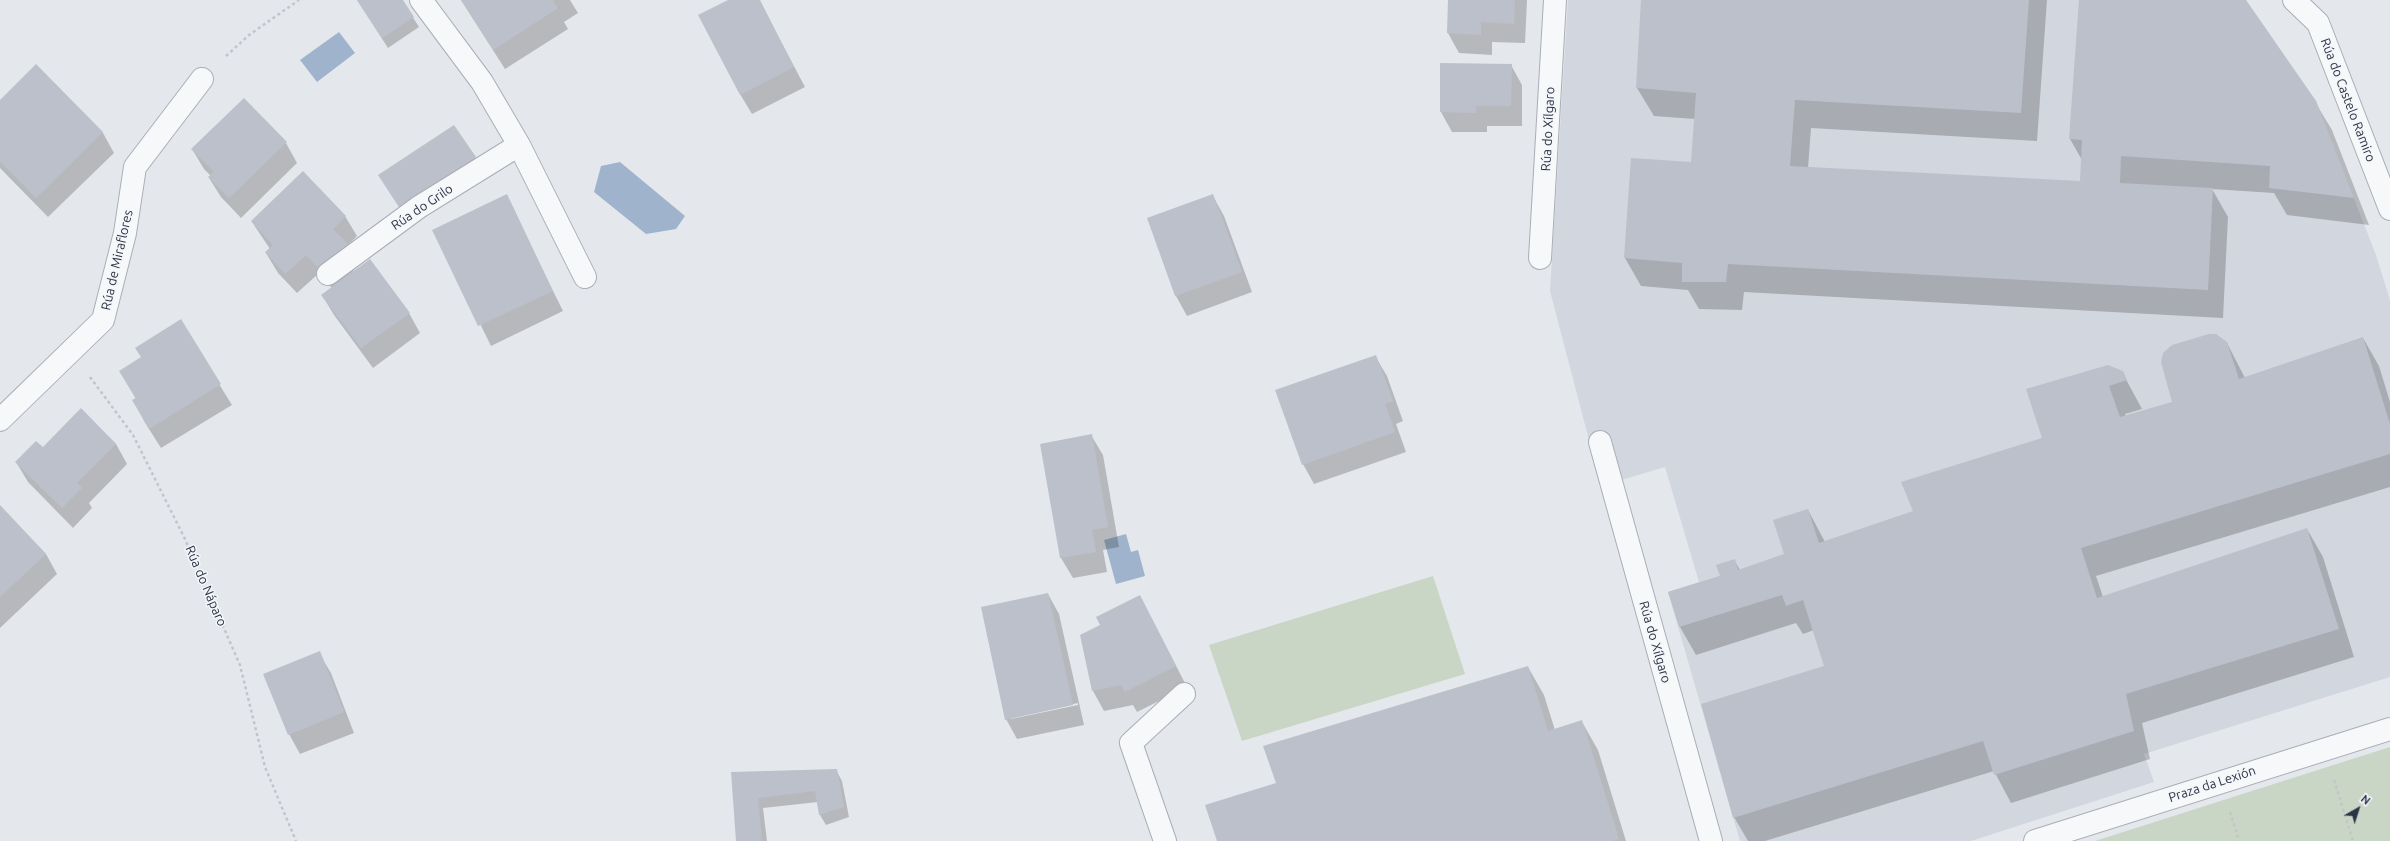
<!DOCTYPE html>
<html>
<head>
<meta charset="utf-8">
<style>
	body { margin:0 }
	#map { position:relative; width:2390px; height:841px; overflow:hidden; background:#e4e7ec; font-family:Ubuntu,sans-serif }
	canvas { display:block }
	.north { position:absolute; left:2338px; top:789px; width:40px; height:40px; -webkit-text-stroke:3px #f4f6f9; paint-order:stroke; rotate:39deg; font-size:11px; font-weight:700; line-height:16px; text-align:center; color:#2b3445 }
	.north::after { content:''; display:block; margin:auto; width:14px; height:18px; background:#2b3445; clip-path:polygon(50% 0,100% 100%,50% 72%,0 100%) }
</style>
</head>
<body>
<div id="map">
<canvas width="2390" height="841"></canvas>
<div class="north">N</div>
</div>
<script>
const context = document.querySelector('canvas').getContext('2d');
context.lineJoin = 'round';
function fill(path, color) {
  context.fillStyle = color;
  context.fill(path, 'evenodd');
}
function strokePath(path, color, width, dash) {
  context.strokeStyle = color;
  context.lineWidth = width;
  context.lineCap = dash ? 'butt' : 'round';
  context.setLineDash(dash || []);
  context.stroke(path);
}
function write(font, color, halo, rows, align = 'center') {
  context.font = font + ' Ubuntu,sans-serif';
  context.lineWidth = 3;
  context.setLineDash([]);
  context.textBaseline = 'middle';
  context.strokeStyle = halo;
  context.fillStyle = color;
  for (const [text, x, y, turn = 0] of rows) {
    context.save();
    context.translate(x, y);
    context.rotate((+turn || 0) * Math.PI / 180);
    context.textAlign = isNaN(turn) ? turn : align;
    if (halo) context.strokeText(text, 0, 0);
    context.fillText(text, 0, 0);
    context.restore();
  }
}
const built = new Path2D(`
	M1568,0H2246L2316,101L2376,255L2390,300V677L2144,754L2154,782L1971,841H1740L1668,592L1699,582L1665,467L1601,486L1550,291Z`);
const green = new Path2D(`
	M1433,576L1465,674L1242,741L1209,645Z
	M2390,747V841H2095Z`);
const water = new Path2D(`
	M339,32L355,53L317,82L300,60Z
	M620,162L685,216L676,229L646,234L594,192L601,166Z
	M1126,534L1131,552L1138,550L1145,576L1116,584L1104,540Z`);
const shadow = new Path2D(`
	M357,0H402L419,27L388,48Z
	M461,0H570L578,13L564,22L568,29L505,69Z
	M730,0H759L805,87L752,114L740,94Z
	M1449,0H1527L1525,43L1492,42V55L1459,53L1448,33Z
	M1642,0H2047L2037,141L1811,128L1808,168L2081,182L2082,160L2070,139L2080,0H2244L2315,102L2332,130L2369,225L2287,215L2274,193L2212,189L2228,217L2223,318L1744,292L1742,310L1699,309L1688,290L1641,286L1625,258L1692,163L1695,119L1654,116L1637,88Z
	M1441,64L1511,65L1522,85V126H1487V132H1452L1441,112Z
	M36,65L103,133L114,153L48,217L0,168V101Z
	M286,143L297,163L241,218L221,197L209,178L211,176L204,169L192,149Z
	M475,157L481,167L406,217L385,185Z
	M506,196L563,311L491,346L434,230Z
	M1213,196L1224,216L1252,292L1187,316L1176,296Z
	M345,216L357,236L348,245L359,265L353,271L409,313L420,333L373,368L334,315L322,295L332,288L318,274L297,293L278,273L266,253L270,249L252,222Z
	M180,321L232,405L161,448L144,421L136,399L120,372L142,358Z
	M2363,338L2379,366L2390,402V487L2096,576L2103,597L2307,529L2323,557L2354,657L2142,723L2150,759L2011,803L1994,771L1765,841H1748L1734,817L1825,667L1814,630L1803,634L1796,623L1696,655L1680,627L1669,592L1721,576L1734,560L1740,570L1785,555L1808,510L1825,542L1915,512L2043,439L2122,372L2142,409L2125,414L2126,417L2173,402L2227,343L2245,378Z
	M1375,356L1387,376L1403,421L1396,424L1406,452L1314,484L1303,464Z
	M81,410L116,444L127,464L89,503L92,508L73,528L28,482L16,462L43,448Z
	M1091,435L1103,455L1119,547L1103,550L1107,572L1073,578L1061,558L1041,444Z
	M0,506L46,554L57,574L0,628Z
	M1048,594L1059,614L1084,725L1017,739L1006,719ZM1078,703V705L1011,719V717Z
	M1151,617L1187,687L1137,712L1133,705L1104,711L1093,691Z
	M319,653L331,673L354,733L300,754L289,734Z
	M1528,667L1544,695L1555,730L1582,722L1598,750L1626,841H1218L1277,784Z
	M836,770L842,781L849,817L826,825L820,815L818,802L763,808L767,841H737L732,773Z`);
const building = new Path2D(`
	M357,0H403L414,17L382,38Z
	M461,0H555L553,1L558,8L493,50Z
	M728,0H760L794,67L740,95L698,15Z
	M1448,0H1515L1514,24L1481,22V35L1447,33Z
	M1641,0H2029L2021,113L1795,100L1790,166L2080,181L2082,140L2069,139L2079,0H2246L2316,101L2354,198L2269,188L2270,166L2121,156L2120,183L2213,188L2208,290L1728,264L1726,282H1682V263L1624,258L1631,158L1691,162L1696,93L1636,88Z
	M1440,63L1512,64L1511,106H1476V113L1440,112Z
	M36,64L103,132L36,198L0,161V100Z
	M244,98L287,142L229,198L208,177L214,172L191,149Z
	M454,125L476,157L399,207L378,175Z
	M303,171L346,216L333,229L349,245L321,271L306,255L285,274L265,252L273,245L251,221Z
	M507,194L553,291L478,326L432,230Z
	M1213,194L1242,272L1175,296L1147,218Z
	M370,259L410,313L361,348L321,295Z
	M181,319L221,384L149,429L132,400L136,398L119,371L141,357L135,348Z
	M2209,334H2216L2227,342L2239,379L2363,337L2390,424V454L2081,548L2097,598L2307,528L2339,629L2126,694L2134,731L1994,775L1983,741L1733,818L1701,704L1824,666L1803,600L1786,606L1782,595L1679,627L1668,592L1720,576L1716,565L1735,559L1738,570L1784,554L1773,520L1808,509L1819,543L1913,511L1901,482L2042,438L2026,389L2108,365L2123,371L2127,380L2109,386L2120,417L2172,402L2161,362L2163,353L2172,345Z
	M1376,355L1393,401L1385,404L1395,432L1302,465L1275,390Z
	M81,408L116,444L77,483L82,488L62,508L15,462L36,441L43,447Z
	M1092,434L1108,527L1092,530L1096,552L1060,558L1040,444Z
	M0,505L46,554L0,597Z
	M1048,593L1073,705L1005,720L981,607Z
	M1140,595L1176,666L1125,692L1121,685L1092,691L1080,635L1100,625L1096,617Z
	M320,651L344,712L288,735L263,674Z
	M1528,666L1548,731L1582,720L1619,839L1612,841H1217L1205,805L1276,783L1263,746Z
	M837,769L844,807L819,815L815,791L758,798L762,841H736L731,772Z`);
const path = new Path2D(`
	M226,56L249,35L299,0
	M90,377L133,435L185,539L240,665L265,767L296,841
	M2334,780L2353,841
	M2230,812L2239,841`);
const minor = new Path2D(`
	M421,0L482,82L519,145L585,277
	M2294,0L2318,23L2390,209
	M1540,258L1555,0
	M328,274L419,207L519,145
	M0,420L103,320L125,233L135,167L202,79
	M1600,442L1711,841
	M1165,841L1131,743L1184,694
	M2035,841L2390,729`);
const streetNames = [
	["Rúa do Castelo Ramiro",2348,100,69],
	["Rúa do Xílgaro",1548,129,-87],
	["Rúa do Grilo",422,207,-34],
	["Rúa de Miraflores",117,260,-77],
	["Rúa do Náparo",206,586,67],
	["Rúa do Xílgaro",1655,642,74],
	["Praza da Lexión",2212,784,-18]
];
fill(built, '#d2d6de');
fill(green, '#c9d6c5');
fill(water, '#9fb4cc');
fill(shadow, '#0003');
fill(building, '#bbc0ca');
strokePath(minor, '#a9aeb7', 24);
strokePath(path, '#c2c5cb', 2.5, [3, 3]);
strokePath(minor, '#f7f8fa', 22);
write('13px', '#2b3445', '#f4f6f9', streetNames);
</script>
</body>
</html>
